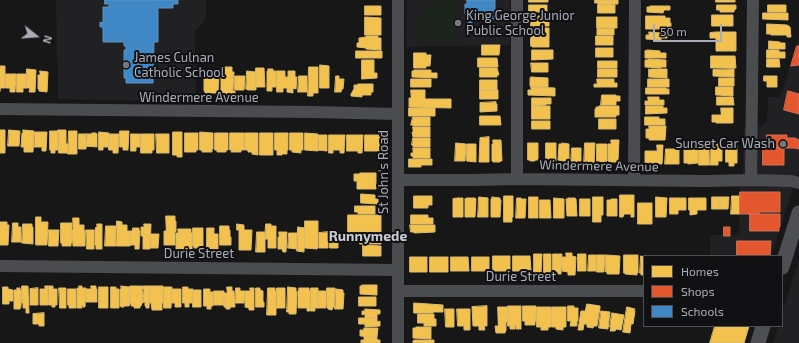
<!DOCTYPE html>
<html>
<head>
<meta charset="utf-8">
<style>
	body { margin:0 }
	#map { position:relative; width:799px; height:343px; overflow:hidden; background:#171717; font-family:"Exo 2",sans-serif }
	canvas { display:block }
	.legend { position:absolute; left:643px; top:255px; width:140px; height:72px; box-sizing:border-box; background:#111113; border:1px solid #4d4f55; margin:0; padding:5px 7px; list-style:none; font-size:12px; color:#a8adb8 }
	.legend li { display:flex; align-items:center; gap:8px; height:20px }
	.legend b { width:20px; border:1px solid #4d4f55 }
	.north { position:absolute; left:16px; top:16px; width:40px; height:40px; -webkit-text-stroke:3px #111113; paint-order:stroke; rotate:107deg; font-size:11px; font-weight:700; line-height:16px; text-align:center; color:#a8adb8 }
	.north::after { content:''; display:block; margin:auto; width:14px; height:18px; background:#a8adb8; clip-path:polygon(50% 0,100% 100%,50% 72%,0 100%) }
	.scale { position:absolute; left:653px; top:24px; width:69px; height:18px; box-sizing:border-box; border:2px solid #a8adb8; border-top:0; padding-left:5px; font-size:12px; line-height:14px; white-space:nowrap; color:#a8adb8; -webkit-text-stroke:3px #111113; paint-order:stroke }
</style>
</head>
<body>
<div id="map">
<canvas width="799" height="343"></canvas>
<ul class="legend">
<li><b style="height:11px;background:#f2c14e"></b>Homes</li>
<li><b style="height:11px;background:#e4572e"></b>Shops</li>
<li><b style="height:11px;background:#3f88c5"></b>Schools</li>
</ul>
<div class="north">N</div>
<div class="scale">50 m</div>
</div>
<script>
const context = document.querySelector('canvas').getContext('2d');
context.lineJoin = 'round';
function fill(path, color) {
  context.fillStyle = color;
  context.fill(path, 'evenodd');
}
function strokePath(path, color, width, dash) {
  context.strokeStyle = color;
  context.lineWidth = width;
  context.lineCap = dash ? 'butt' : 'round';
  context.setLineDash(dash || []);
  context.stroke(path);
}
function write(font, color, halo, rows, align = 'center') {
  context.font = font + ' "Exo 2",sans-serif';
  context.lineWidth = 4;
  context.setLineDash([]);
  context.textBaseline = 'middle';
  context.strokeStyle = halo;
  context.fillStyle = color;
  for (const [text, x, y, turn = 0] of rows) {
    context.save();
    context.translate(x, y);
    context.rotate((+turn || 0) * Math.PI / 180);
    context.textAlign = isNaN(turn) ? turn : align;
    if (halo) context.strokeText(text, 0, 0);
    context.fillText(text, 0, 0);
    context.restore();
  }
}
const built = new Path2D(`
	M56,0H206V18L195,31L196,102L58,99Z
	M407,0H510V45L406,47Z
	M799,38V170L771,256H710V235H739L740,188L743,169L744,127L762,126L767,121L768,97H780Z
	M799,260V343H773L778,326H782V314Z`);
const green = new Path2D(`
	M436,0H458V37L455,41L415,42C415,20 419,13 436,0Z`);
const homes = new Path2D(`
	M529,0H548V2H529Z
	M595,0H618V4L598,5V3H595Z
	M716,0H735V2H716Z
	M529,5H547V12H529Z
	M598,5H615V13H598Z
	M717,5H736V9L734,10V12H720V10H717Z
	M768,5H786V12H768Z
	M365,6H381V15H365Z
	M650,6H670V10H664L663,13L647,12V7H650Z
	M763,13H788V20L763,19Z
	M712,15H733V26H712Z
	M531,16H549V26H531Z
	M646,16H665V18H670V23H671V28H665V29H646Z
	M365,17L381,18V35H365Z
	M597,17H617V28H597Z
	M767,24L787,25L790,27L791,37H787V35H771V34H767Z
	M533,28H549V38H531V30H533Z
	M614,28V35H597V29Z
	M649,32L661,33V34H667V38H661V40L646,39V35H649Z
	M716,32H736V51H716V38H710V33Z
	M366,36H378V38H381V50L366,49V48L357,47V43H359V38L366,37Z
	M596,36H613V45H596Z
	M531,38H549V47H532V46H531Z
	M769,41L780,42V43H785V49H769Z
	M482,45H500L499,55H482Z
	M596,48H613V57H596Z
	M532,50H553V59L532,60Z
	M648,50L660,51V53H666V58H645V51Z
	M767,50H779V52H785V58H767Z
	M356,51H382V58H356Z
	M414,53H426V55H431L430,66H426V68H414Z
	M711,56H735L736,68H711Z
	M478,58H497L498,67H478Z
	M648,59L666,60V67H661V68L645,67V60H648Z
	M767,59H779L780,67H767Z
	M362,60H374V73H377V78L362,79Z
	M598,61H617V68H598Z
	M531,63H548V72H532Z
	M320,65L329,66V88H320Z
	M0,66H5V88H0V91Z
	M224,67H232V72H234L233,91H235V94H221V78L222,68H224Z
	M309,67H318V93H313V96H308Z
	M256,68H264L265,87H256Z
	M480,68H497L499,75H497V77H480Z
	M27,69L36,70L35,92H29L30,88H26Z
	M268,69H273V71H276V87H272V91H267V71H268Z
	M598,69H617V77H598Z
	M649,69L651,70V69H667V78L649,77Z
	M734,69V77L713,76V70Z
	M212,70H218V74H219L218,93H205V91H204V74H212Z
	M414,70H431V73H437V78L412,77V71H414Z
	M40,71L48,72L47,92L39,91V89H38V75H40Z
	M247,71L256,72V90H248L246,89Z
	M277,71H285V77H288V71H295V77H297L296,89L293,88V93L287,92V88H283V92H277Z
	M6,74H16L15,92H10V88H6Z
	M17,74H27L26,88H23V92H17Z
	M235,76H245L244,90H235Z
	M299,76H307V92H298Z
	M336,76H339V79H344L343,89H342L341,92H335Z
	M764,76H777V87H767V81H764Z
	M531,77L548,78V87H531V86H530V79Z
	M719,78H734V86H719Z
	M411,79H431V87H411Z
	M597,79H614V83H617V87H594V84H597Z
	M648,79H669V87H648Z
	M480,80H497V90H480Z
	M358,84H373V92H371V95H362V97L351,96V94L354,89V85H358Z
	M531,87L555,88V96L528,95V90H531Z
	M716,87H733V96L716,95Z
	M646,88H666V89H669V94H646Z
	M411,90H425V99H451V108L409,107V98H411Z
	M480,90H498V99H480Z
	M602,95H616V96H620V101H616V105H601Z
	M648,97H659V100H664V105H645V101H648Z
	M717,97H733L734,105H717Z
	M532,98H551V104H546V105L532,106Z
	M496,102V104H497V111L480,112V103Z
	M532,106H550V119H532Z
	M599,106H619V115H616V117H595V109H596V107H599Z
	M646,106H663V108H667V113L646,114Z
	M409,108H435V116H409Z
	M721,108H733V123H716V122H712V115H721Z
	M480,116H500L501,125H480Z
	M413,117H430V126H413V125H411Z
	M645,117H659V119H665V125H645Z
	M599,119H616V129H599Z
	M532,121H550V129H532Z
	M649,126H666L665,140H649V138H646V129H649Z
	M413,127H430V137H413L412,132H413Z
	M0,130H5V153H0Z
	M9,130L20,131L19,146H8Z
	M23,130L34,131L33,152H24V147H21L22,133H23Z
	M58,130H66V144H68V153H59Z
	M50,131H58V150H55V153H51V150H50Z
	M69,131H77V154H68Z
	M120,131H129L128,150H123V147H120Z
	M35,132H47L46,151H42V147H34Z
	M99,132L109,133V147H103V150H99Z
	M173,132H182V157H177V155H173Z
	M200,132L213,133V149H212V152H202V150H200Z
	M92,133H96L97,134V147L86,146V134H92Z
	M185,133H198V150H196V152H185Z
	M215,133H228V150H226V152H217V150H215Z
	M230,133H244V150H241V152H231L232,150H230Z
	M245,133H258V155L252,154V152H248V150H245Z
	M260,133H273V155H260Z
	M275,133H288V150H287V154H282V155H277V150H275Z
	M290,133H303V150H301V153L292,152V150H290Z
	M305,133L318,134V151L305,150Z
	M79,134H87L86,149H79Z
	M109,134H119L118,153H113V150H109Z
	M131,134H140V147H136V151H131Z
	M141,134H154V150H152V153H141Z
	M156,134H169V153H157Z
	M319,135H327V151L318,150Z
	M329,135H345L344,153H340V150H333V153H329Z
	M347,135H363L362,153H358V151H347Z
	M365,135H381V151H365Z
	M489,137V162H479L480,138Z
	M413,138H430V147H413V145H412Z
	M493,140H501L502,161H500V162H493V161H492V144H493Z
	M611,140H619L618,161H616V162H609V161H608V144H611Z
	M711,140H714V145H717V144H722V161H718V165H710Z
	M699,141L708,142V148H709V165H699Z
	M456,143L466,144L465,161H455Z
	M528,143H538V160H535V161H530V160H528Z
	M546,143H556V161H546Z
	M562,143L569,144V162L558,160L559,144H562Z
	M585,143H595L594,164H584Z
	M467,144H476V162L467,161Z
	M597,144H607V161H606V162H600V161H597Z
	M657,145H663L662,164H645V151H657Z
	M693,146H698V163L688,164V163H684V147H693Z
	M726,146H737V163H734V166H729V162H726Z
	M413,148H430V158H413V156H411V153H413Z
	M572,148H581V161H577V164H574V162H571Z
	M666,149H679V164H665Z
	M409,159H432V165H421V167H409Z
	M360,173H376V189H357V181H354V174H360Z
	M361,194L375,195V199H378V204L361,203Z
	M620,195H634V217H631V214H624L623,217H620Z
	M414,196H432V205H428V208H414Z
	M504,196H513V217H512V222H504Z
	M732,196H740V214H731Z
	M479,197L488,198V217H478Z
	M492,197L500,198V200H501L500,217H491V199H492Z
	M529,197H538V218H529Z
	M593,197H603V215H601V222H593Z
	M656,197L667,198L666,217H656Z
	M712,197H720V209H712Z
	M720,197H729L728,209H720Z
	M457,198H463V217H453V199Z
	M467,198H475L476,199L475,217H465V199Z
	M517,198H521V199H526L525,218H516Z
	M554,198L564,199V218H554Z
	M568,198H575L576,199L577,216H567L566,199H568Z
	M670,198H686V210H678V214H670Z
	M689,198H706V210H697V214L690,215V210H689Z
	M580,199H590V216H580Z
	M611,199H617V216H607V200H611Z
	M540,200H550L551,218H540Z
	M638,203H652V224H638Z
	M355,206H375V214H358V212H355Z
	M348,215H381V232H348Z
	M411,215H428V218H433V224H411Z
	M166,216H175V221H176V232L175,231V245H164V231H166Z
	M36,217H41V222H48L47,245H36Z
	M73,218H79V225H84V231H85V246H73L72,230H73Z
	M117,221L122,222V225H127V231H130V246H116Z
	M305,221H318V248L317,249L305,248Z
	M0,222H7V225H9L8,245H0Z
	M13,223H18V227H21V242H12Z
	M61,223H72V243H71V246H62V243H61Z
	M23,224H32V227H33V244L22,243Z
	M97,224H102V249H96V245H95V230L96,227H97Z
	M144,224H151L150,249H143V236H141V227H144Z
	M237,224L244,225V230H252L251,250H239V230H237Z
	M266,224H271V226H276V248H268V239H265Z
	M410,225H435V232L414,233V232H411Z
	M106,226H116L115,246H105Z
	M220,226H229V230H230V237H231V245H220Z
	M298,227L305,228L304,252L297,251Z
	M133,228H139V231H140L139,249H135V245H130V231H132Z
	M193,228H203V248H194V246H193Z
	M207,228H214V234H218V249H207Z
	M178,229H191V233H192V249H176V233H178Z
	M48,230H59L58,246H49Z
	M86,230H94V249H87Z
	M257,232H265V252H256Z
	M279,232H287L286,252H283L282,249H278V237H279Z
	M328,232V248H319V233Z
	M330,232H338V248H330Z
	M289,233H297V249L288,248Z
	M151,234H159L158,248H151Z
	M360,235H381V244H360Z
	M363,245L381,246V256H363Z
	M566,253H572V256L576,257L575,275H568V272L562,271V257H566Z
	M534,254H542L541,274H534Z
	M544,254H551V274H544Z
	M553,254H562L561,274H557V271H553Z
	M578,254H586V271H578Z
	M589,255H596V271H588Z
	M597,255H605L604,272H597Z
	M606,255L620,256L619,274H607V272H606Z
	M624,255H638V273H637V275L625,274V273H624Z
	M493,256H510V271H493Z
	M513,256H530L531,271H513Z
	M641,256L644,257V275H641V273H640Z
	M410,257H427V272H410Z
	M430,257H448V272H430Z
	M451,257H468L469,271H451Z
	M472,257H489V271H472Z
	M362,285H377V295L360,294V286H363Z
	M22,286H28L29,313H26V308H23V303H22Z
	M45,286H48V305H40V289H45Z
	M48,286H53V289H57V305H55V307H52V305H49Z
	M79,286H82V288H86L85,307H83V305H82V308H77V288H79Z
	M91,286H96V289H97V302H86V289H91Z
	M121,286L129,287V289H130V303L129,306H124V307H121V306H120V289H121Z
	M130,286H142L143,303H142L141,306H140V308H134V306H131V303H130Z
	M143,286H150L149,308H146V306H145V302H143L144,289H143Z
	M150,286H163V303H162V310H152L151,303H150Z
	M3,287H8V289L13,290V301H9V304H3Z
	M99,287H108V308H99Z
	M111,287H116V289H119V308H111Z
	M164,287H172L171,308H164Z
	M183,287H188V289H193L192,303H189V307H185V303H183Z
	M227,287H232V291H234L235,307H230V309H226V307H224V293H227Z
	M288,287L296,288V292H297L296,314H289V312H287Z
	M17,288H20V290H21V306L20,309H14V290H17Z
	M38,288V305H30V289Z
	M59,288H66V308H60Z
	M236,288H240V291H245L244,303H235Z
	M250,288H254V310H249V308L245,307V291H250Z
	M256,288H260V290L263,291V302H264V307H256Z
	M268,288H275V291H276V315H267Z
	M277,288H285V308H276Z
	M299,288H309V290L310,291V311H307V308H298V290L299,291Z
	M311,288H318V308H315V311H311Z
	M327,288H335L334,307H333L332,310L328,309L327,307Z
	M68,289H76V308H69V305H68Z
	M172,289H181V307H175V303H172Z
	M204,289H210V292H213V306H211V309H207V306H204Z
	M336,289L343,290V293H344L343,309H335Z
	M193,290H201V307H193Z
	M214,291H224V305H214Z
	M318,291H326V308H318Z
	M359,297H376V306H359Z
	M414,303L443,305V312H433V313H414Z
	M587,304L600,306V308L597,326H594L593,328L587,327V324H584L583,330H578L581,311H585Z
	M487,306V326H484L485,330H479V326H473L472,307Z
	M508,306H521V329H516V325H515V329H510V326H508Z
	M523,306H536V321H535V325H525V321H523Z
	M568,306H574V308H578V321H577V326H570L571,321H568Z
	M498,307H508V322H506V331L505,332V333H496L495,326H498Z
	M537,307H551L550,309H552L551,327H548V330H541V327H537Z
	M552,307H566V327H563V330L556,329V327H552Z
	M627,307L635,309L634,311H635L633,324H631L630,333L623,332Z
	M365,309L380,310V314H377V318H365V314L362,315V311H365Z
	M445,309H454V327H446Z
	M457,309H470V330H464V326H458Z
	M601,311L610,312L608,329L599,328Z
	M44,313V326H39V324H33V314Z
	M612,313L624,315L621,330L616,329L615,331H610L611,327H610Z
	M418,314H434V319H436V326H424V323H418Z
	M359,318H377V322L380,321V326L365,327V324H359Z
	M715,326H749L744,343H710Z
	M416,327H431V339L413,338V328H416Z
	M364,328H378L377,337L360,336V330H364Z
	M364,336L377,337V340H380V343H361V340H364Z
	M415,340H434V343H413V341Z`);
const shops = new Path2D(`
	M797,46H799V65L791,66Z
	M788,91L799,94V114L784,110Z
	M767,135H787V138H795L799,140V149L794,148H767Z
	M763,148H784V165H763Z
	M740,192H780V212H759V214H740Z
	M750,214H780V227H779V231H750Z
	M724,227H730V236H724Z
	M737,241H771L770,256H737Z`);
const schools = new Path2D(`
	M105,0H178V4H173V8H158V42H154L153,83H126V78H124V50H126V46H124V42H103V27H100V22L103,23V7H109V4H105Z
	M467,0H495V19H472V23H468V14H465V4H467Z`);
const minor = new Path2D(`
	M517,0V179
	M0,109L313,112L398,114
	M398,180H473L517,179L705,181L751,180L791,181L799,183
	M634,180L635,0
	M751,180L753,0
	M0,266L398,270
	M398,291H644
	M398,343V0`);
const major = new Path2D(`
	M782,267L799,213
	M758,343L763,326`);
const markers = [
	[458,23,4,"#757880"],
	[126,65,4,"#757880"],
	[783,144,4,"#757880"]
];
const poiNames = [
	["King George Junior",466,16],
	["Public School",466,31],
	["James Culnan",134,58],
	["Catholic School",134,73],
	["Sunset Car Wash",775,144,"right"]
];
const streetNames = [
	["Windermere Avenue",199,98],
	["Windermere Avenue",599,166,1],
	["St John's Road",384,172,-90],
	["Durie Street",199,254],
	["Durie Street",521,277]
];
const neighbourhoodNames = [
	["Runnymede",368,236]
];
fill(built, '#212123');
fill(green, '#1d241e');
fill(homes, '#f2c14e');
strokePath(homes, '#dcbb6e', 1);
fill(shops, '#e4572e');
strokePath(shops, '#d27157', 1);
fill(schools, '#3f88c5');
strokePath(schools, '#5e93c1', 1);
strokePath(minor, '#4b4c50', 12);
strokePath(major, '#4d4f52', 15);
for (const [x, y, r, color] of markers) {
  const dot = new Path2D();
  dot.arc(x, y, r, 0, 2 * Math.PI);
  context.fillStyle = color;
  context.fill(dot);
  strokePath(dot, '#111113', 1.5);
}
write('13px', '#a8adb8', '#111113', poiNames, 'left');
write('13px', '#a8adb8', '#111113', streetNames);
write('bold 14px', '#c9ccd4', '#111113', neighbourhoodNames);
</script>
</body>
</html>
